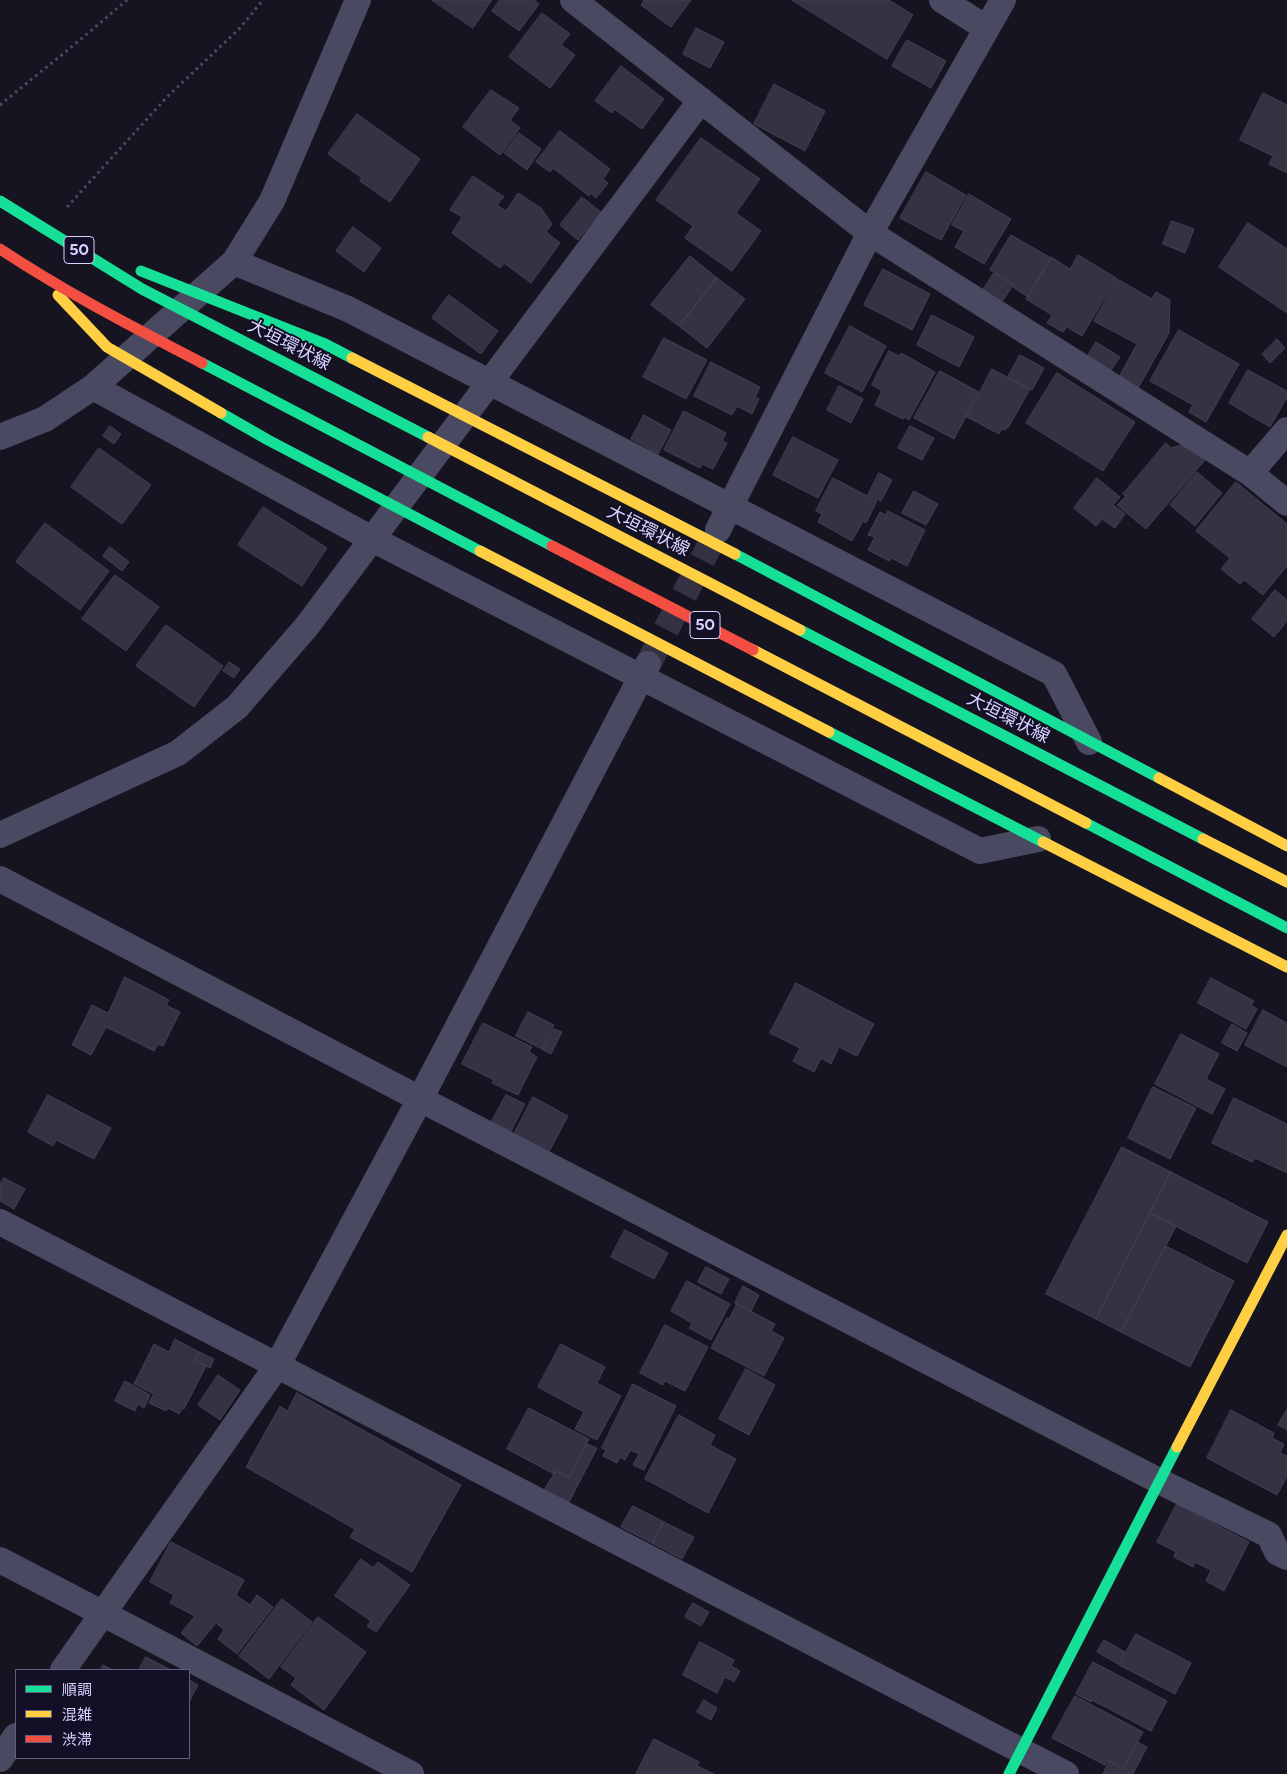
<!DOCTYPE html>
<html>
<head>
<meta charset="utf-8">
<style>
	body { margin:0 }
	#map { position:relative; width:1287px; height:1774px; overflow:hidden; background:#161421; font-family:Figtree,"Noto Sans JP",sans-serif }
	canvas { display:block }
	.legend { position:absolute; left:15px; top:1669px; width:175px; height:90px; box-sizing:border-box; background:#130f26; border:1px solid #625e7d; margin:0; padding:6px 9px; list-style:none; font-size:15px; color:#d9d4ff }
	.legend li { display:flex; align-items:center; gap:10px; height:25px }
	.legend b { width:25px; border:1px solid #625e7d }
</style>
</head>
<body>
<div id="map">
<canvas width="1287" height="1774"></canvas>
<ul class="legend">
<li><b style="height:6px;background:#16e098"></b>順調</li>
<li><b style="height:6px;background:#ffcf43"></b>混雑</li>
<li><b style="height:6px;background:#f24e42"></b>渋滞</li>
</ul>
</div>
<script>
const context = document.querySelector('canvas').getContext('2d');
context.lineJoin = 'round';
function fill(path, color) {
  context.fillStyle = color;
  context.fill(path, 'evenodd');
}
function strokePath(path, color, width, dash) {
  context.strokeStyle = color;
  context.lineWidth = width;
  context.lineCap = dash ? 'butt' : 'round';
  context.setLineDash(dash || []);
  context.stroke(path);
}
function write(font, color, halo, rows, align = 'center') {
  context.font = font + ' Figtree,"Noto Sans JP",sans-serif';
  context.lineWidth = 4;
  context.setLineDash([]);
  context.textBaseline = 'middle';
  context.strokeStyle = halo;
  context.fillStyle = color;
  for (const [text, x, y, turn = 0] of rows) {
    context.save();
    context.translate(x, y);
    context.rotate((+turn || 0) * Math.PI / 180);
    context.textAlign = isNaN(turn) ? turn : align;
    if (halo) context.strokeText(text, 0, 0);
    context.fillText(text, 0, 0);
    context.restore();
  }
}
const building = new Path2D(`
	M432,0H492L473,28Z
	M500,0H534L539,4L519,31L492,11Z
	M643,0H691L671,27L641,5L644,1Z
	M792,0H889L913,15L887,59Z
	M542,13L570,34L561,45L575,55L550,88L509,57Z
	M696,28L724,42L710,68L683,54Z
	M907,40L946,61L931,88L892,66Z
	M621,66L664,99L642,129L614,109L612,113L595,101Z
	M774,84L825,111L805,151L754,124Z
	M491,90L519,108L510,120L520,128L500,155L463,127Z
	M1263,93L1287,105V173L1269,164L1273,156L1240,140Z
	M357,114L420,159L390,202L360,181L362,178L328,154Z
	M560,131L610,169L603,179L608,183L596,198L590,193L589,196L553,168L550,172L536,162Z
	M519,133L541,149L527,170L504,153Z
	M701,138L760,179L736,213L761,231L732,271L685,238L693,226L656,200Z
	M926,172L966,195L941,240L900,218Z
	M473,176L504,197L497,205L506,211L518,193L541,208L552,224L546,232L560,243L531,283L504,263L500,268L452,233L462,217L450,210Z
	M969,194L1011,219L984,264L955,247L964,231L952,225Z
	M582,197L601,212L578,240L560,225Z
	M1172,221L1194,229L1185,253L1163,244Z
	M1248,223L1287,249V313L1219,267Z
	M353,227L381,248L364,272L336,251Z
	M1011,235L1051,258L1028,297L1013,287L1014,285L990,270Z
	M1078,255L1116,278L1082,336L1067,327L1063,332L1047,323L1052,315L1026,299L1051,257L1070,269Z
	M690,256L717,278L679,326L651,305Z
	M883,269L930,294L912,330L864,305Z
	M994,273L1013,285L998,308L979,296Z
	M717,278L745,299L707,348L679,326Z
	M1117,279L1152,299L1156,292L1170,300L1169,333L1137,390L1118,379L1137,344L1094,321Z
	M449,295L498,331L481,354L432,318Z
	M932,315L974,337L959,367L917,345Z
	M850,326L886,346L862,392L825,373Z
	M1179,330L1239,364L1206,422L1189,412L1193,405L1150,381Z
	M664,338L707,360L686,399L643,377Z
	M1277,339L1285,348L1270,363L1262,354Z
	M1096,342L1120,357L1108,375L1085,361Z
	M889,351L899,356L901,353L935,372L909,420L904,417L903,419L875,405L882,391L872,385Z
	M1020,355L1044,368L1032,390L1008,377Z
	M711,362L760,387L755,397L759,399L752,414L737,406L732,415L694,396Z
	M992,369L1030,389L1008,428L1007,427L1005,430L1002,429L999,434L967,417Z
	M1248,370L1287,391V397L1270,427L1229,403Z
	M940,371L979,392L954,439L914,418Z
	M1057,373L1135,422L1103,471L1026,423Z
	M839,386L863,399L851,423L827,410Z
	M684,411L726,433L722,441L727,443L713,469L702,464L700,468L664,450Z
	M644,415L671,430L658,454L631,439Z
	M110,426L121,434L114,444L103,436Z
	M910,426L934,438L922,460L898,448Z
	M793,437L838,460L818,498L773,475Z
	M1166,443L1171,448L1181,445L1205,460L1146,529L1117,505L1126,496L1123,494Z
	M99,448L151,485L122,524L71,487Z
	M1197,472L1222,493L1195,526L1170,505Z
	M879,473L892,480L881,501L868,495Z
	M833,478L877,501L866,523L863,521L852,541L818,522L822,514L816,511Z
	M1097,478L1120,497L1113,505L1125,514L1115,528L1102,519L1096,526L1074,508Z
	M1236,482L1287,524V566L1263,595L1244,580L1240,584L1221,569L1230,558L1196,531Z
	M914,491L938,504L926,525L902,513Z
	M263,507L327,548L302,586L238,545Z
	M888,511L925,530L907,566L891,558L889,561L868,550L875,537L868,535L880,512L886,515Z
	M45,523L109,571L80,610L16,562Z
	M110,547L129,562L122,571L103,556Z
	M115,575L159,607L126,651L82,619Z
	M1275,590L1287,600V621L1274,637L1252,619Z
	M166,625L223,666L194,707L136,666Z
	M229,662L240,669L234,678L223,671Z
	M125,977L169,1000L166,1005L180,1012L163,1046L158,1044L154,1051L106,1027L91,1055L72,1045L92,1005L108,1013Z
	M1211,978L1254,1001L1251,1005L1257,1009L1246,1029L1198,1003Z
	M796,983L874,1024L857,1056L839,1047L831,1064L821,1058L814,1072L793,1061L800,1048L770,1033Z
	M1263,1010L1287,1023V1067L1245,1045Z
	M528,1012L554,1025L542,1049L516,1036Z
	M483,1023L532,1047L529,1052L537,1057L518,1095L492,1083L494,1080L462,1064Z
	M1232,1024L1247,1033L1237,1051L1222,1043Z
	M554,1029L562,1032L551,1054L543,1050Z
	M1181,1034L1219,1054L1206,1079L1225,1089L1212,1114L1155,1084Z
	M1153,1087L1196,1108L1170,1159L1128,1138Z
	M48,1095L111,1128L94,1159L56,1140L53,1146L28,1132Z
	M506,1095L525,1104L511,1131L492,1121Z
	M533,1097L568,1116L549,1152L514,1134Z
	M1234,1098L1287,1124V1173L1255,1158L1252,1162L1212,1143Z
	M1122,1147L1171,1172L1096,1319L1046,1294Z
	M1171,1172L1268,1222L1247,1263L1150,1213Z
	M4,1178L25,1189L14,1209L0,1201V1185Z
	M1150,1213L1176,1226L1121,1332L1096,1319Z
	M625,1230L668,1253L654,1279L611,1257Z
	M1166,1246L1234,1281L1190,1367L1121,1332Z
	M706,1267L729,1279L721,1294L698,1282Z
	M687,1281L730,1304L711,1340L689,1328L692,1323L671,1311Z
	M743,1286L759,1295L751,1311L735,1303Z
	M737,1304L775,1324L771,1331L784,1338L764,1376L711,1348L727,1318L729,1319Z
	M665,1325L708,1347L685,1391L665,1381L663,1385L640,1373Z
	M175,1339L199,1352L195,1360L206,1366L184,1409L182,1408L179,1414L168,1408L166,1411L149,1403L154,1394L134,1384L154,1344L169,1352Z
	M561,1344L605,1367L597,1383L621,1396L597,1440L575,1429L584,1412L538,1387Z
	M199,1352L214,1359L210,1368L195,1360Z
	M746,1369L775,1385L749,1435L719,1419Z
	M218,1375L240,1390L220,1420L198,1405Z
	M125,1381L150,1395L144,1408L138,1404L135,1411L115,1401Z
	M633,1384L676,1406L644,1470L633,1465L639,1454L630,1450L625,1460L620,1457L617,1463L603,1456L606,1450L602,1448Z
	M297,1393L461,1485L412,1572L350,1537L355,1529L246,1467L280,1406L287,1411Z
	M529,1408L589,1439L569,1477L556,1471L554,1474L507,1449Z
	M1287,1409V1430L1278,1425Z
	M1231,1410L1274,1433L1272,1438L1284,1444L1280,1453L1287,1456V1476L1277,1495L1207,1458Z
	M679,1415L715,1435L710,1445L736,1459L708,1513L645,1479Z
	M587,1444L597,1448L569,1502L544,1490L556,1471L569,1477Z
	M1177,1504L1249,1542L1224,1591L1206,1581L1211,1570L1195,1562L1193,1567L1174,1557L1176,1552L1157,1542Z
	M633,1506L664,1522L652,1543L621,1527Z
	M664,1522L694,1537L682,1559L652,1543Z
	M171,1542L244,1580L236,1595L250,1605L257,1595L273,1607L237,1654L218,1639L224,1630L216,1623L197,1646L181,1633L195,1616L170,1603L174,1595L150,1582Z
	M361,1559L373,1568L378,1562L410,1585L376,1632L367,1626L371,1621L335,1596Z
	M282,1599L312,1622L269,1679L239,1656Z
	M693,1603L709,1612L701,1626L685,1617Z
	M318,1617L366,1652L324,1710L291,1685L296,1678L281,1667Z
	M1136,1634L1191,1663L1175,1694L1119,1665Z
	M1104,1640L1125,1652L1118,1664L1097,1652Z
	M700,1642L734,1660L731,1666L740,1671L734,1682L725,1677L717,1693L683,1675Z
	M146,1657L171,1670H139Z
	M1093,1662L1167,1701L1151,1731L1092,1700L1091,1702L1076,1694Z
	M103,1665L113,1670H101Z
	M189,1680L198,1685L189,1702Z
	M1075,1696L1143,1732L1123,1769L1108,1760L1105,1765L1052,1738Z
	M704,1700L717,1708L711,1720L697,1712Z
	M654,1739L699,1762L697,1766L714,1774H636Z
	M1137,1742L1147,1747L1133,1774H1103L1109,1761L1123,1769Z`);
const streetTunnel = new Path2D(`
	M648,664L718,530`);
const path = new Path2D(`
	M0,105L80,40L127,0
	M67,207L167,97L239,29L263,0`);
const street = new Path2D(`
	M573,0L870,233L1250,473L1287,503
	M942,0L986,28
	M234,262L348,309L1054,674L1089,742
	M93,387L372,539L980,851L1038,839
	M0,437L45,419L93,387L234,262L272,201L358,0
	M1250,473L1287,430
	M718,530L870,233L1003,0
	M0,835L178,753L237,707L307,626L701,100
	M0,879L420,1099L1161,1482L1269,1535L1277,1552L1287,1557
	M0,1222L1066,1774
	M0,1560L411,1774
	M63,1670L277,1366L420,1099L648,664
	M0,1759L16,1736`);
const fast = new Path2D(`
	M0,201L142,289L428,437
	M141,271L323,343L352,358
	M202,363L552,546
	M221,413L268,440L480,551
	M735,554L1159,778
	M800,630L1203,839
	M829,732L1043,842
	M1086,823L1287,928
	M1009,1774L1177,1447`);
const slow = new Path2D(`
	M58,295L107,347L221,413
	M352,358L735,554
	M428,437L800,630
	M480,551L829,732
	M753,650L1086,823
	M1159,778L1287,846
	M1203,839L1287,882
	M1043,842L1287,967
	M1177,1447L1287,1235`);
const jam = new Path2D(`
	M0,249C65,292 133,327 202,363
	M552,546L753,650`);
const shields = [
	[79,250,30],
	[705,625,30]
];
const shieldNames = [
	["50",79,250],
	["50",705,625]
];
const streetNames = [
	["大垣環状線",289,345,27],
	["大垣環状線",648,531,27],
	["大垣環状線",1008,718,27]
];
fill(building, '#343243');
strokePath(building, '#433f54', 1);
strokePath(streetTunnel, '#333142', 26, [26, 13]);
strokePath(path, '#44505f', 3, [2.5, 4]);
strokePath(street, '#4a4962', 26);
strokePath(fast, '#16e098', 11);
strokePath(slow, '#ffcf43', 11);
strokePath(jam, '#f24e42', 11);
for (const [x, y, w] of shields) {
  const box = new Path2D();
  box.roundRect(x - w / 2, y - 13.5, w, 27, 4);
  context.fillStyle = '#130f26';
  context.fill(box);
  strokePath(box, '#d9d4ff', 1);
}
write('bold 16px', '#d9d4ff', null, shieldNames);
write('18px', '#d9d4ff', '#130f26', streetNames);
</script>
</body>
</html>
